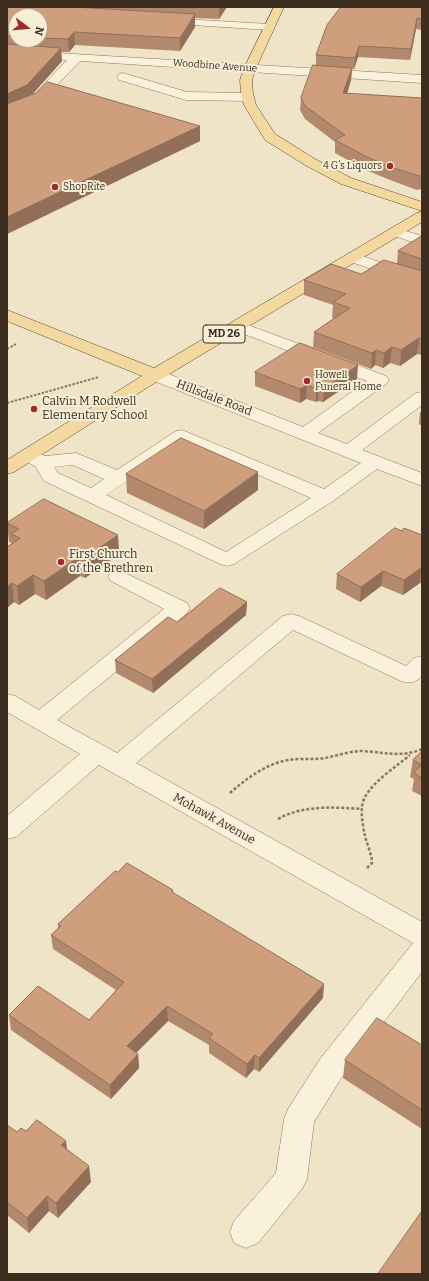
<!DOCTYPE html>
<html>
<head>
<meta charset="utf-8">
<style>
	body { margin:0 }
	#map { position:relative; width:429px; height:1281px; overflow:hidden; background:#f0e4c8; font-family:Bitter,serif }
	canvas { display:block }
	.frame { position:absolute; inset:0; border:8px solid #3d2e20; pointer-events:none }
	.north { position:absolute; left:8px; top:8px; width:40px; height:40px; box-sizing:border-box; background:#f7eed8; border:1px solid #ada18e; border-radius:50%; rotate:106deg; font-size:11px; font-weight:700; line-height:16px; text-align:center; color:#3d2e20 }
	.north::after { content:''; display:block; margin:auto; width:14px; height:18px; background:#9e2a2b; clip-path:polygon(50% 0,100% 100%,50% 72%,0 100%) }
</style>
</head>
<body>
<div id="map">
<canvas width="429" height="1281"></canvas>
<div class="frame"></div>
<div class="north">N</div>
</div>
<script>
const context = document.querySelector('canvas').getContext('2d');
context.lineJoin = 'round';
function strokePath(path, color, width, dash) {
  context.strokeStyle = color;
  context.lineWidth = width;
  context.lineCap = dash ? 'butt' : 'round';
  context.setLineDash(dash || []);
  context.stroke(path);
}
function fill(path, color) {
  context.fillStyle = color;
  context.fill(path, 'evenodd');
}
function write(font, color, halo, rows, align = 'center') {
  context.font = font + ' Bitter,serif';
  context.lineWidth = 4;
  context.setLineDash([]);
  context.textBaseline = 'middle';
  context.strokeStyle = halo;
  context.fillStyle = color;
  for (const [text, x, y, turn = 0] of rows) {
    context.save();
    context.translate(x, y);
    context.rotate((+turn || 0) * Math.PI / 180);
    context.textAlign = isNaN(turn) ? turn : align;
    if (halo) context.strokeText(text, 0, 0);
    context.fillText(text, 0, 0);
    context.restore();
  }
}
const pathFar1 = new Path2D(`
	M7,349L16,344
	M7,403L99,377`);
const path = new Path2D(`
	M230,793C247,778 266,764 288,760C300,758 313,760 325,758C337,756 349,751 362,751C383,752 401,758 422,749
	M278,819C303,805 334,807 362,809
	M367,868L372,863C372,854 367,845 365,836C363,827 361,815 362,806C364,787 397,766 410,755`);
const minor = new Path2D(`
	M165,18L269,24L274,27L269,30L161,23L160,21Z
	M7,50L422,75V83L80,61L37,106L7,118V110L29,100L67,60L7,56Z
	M123,73L187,92L248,93L252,94L254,97L252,100L248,101L186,100L119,80L117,77L119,74Z
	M396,228L422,236V245L391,235L389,232L391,229Z
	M353,253L422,276V286L348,261L345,258L348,255Z
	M237,321L386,376L389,380L386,384L318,433L347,444L416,393L422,392V405L362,450L422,473V486L377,469L333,501L234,564L227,566L220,564L44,481L35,466L21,459L19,455L21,451L28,449L45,456L76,453L117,470L176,431L182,430L324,489L361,463L149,379L146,375L149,371L155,370L161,371L303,427L367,381L231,329L229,326L231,323ZM183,442L311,498L226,552L106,495ZM73,465L104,479L91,488L58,473L54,467Z
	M118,571L125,573L187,603L190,608L187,613L57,720L117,753L283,616L291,614L299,616L406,666L414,658L422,656V676C415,683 410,684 401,681L293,630L136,763L422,922V972L342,1077L314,1122L307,1179L302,1189L258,1243L246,1248L234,1243L230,1232L234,1221L276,1173L284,1119L288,1109L320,1059L413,943L99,765L16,837L7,839V816L80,754L7,712V694L15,696L39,710L164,609L111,581L108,577L111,573Z`);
const major = new Path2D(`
	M274,7H284L256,68L252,80L253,94L256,105L275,134L315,159L351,178L422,202V211L341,184L305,165L265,140L244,105L241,94L240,80L244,68Z
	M422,212V222L161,379L14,472L7,474V460L142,376L7,321V310L154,368L417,213Z`);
const wall = new Path2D(`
	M7,7H227L219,19L195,18V27L180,51L75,45L69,52H61L62,61L31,96L200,126V141L7,234ZM16,16H40V40H16Z
	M337,7H422V30L416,29L410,60L358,57L354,69H352L351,80L347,94L422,98V189L417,190L390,180L366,170L335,153V142L305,119L300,110L301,98L316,65V55L340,8H337Z
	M422,236V355L417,354L400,366L390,363L383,368L375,365L371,369L313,347L314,332L334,318H332L333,305L304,295V280L361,274L397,263L398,251Z
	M255,372L357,379L323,402L318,401L316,402L306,399L300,403L255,386Z
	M422,411V426L419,424L420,412Z
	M126,474L258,490L204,529L127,493Z
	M7,523L118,535L119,554L85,578L80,576L46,600L35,594L19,605L14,602L7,608V547L12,543L9,542Z
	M402,531L422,535V584L420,583L403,595L381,586L360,602L336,589L337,574Z
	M247,602L246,615L153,693L116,673L115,660L177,622Z
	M422,751V796L412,791L414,779L410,777L413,760Z
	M118,872L173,890V893L323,998L259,1072L254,1069L246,1078L209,1053V1045L168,1021L136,1053L138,1054L139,1068L111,1099L11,1030L9,1015L89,1020L116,990L53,949L51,935L58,928V924Z
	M422,1045V1129L343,1078L345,1060Z
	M7,1125L17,1132L26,1131L66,1141L67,1149L91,1182L58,1218L49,1211L29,1233L7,1215Z`);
const shadedWall = new Path2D(`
	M219,7H227L219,19Z
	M195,14V27L180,51V38Z
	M417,18L416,29L410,60L411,49Z
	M74,32L75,45L69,52L68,39Z
	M359,46L358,57L354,69L355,58Z
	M61,48L62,61L28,99L7,108V94Z
	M352,68L351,80L343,106V93Z
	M200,126V141L7,234V217Z
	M419,338L417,354L400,366L401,350Z
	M392,347L390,363L383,368L384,353Z
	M376,350L375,365L371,369L372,353Z
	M358,365L357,379L323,402L324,389Z
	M307,385L306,399L300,403V389Z
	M319,387L318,401L316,402V389Z
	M258,472V490L204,529V511Z
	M118,535L119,554L85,578L83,559Z
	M79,557L80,576L46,600L44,581Z
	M421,568L420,583L403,595L404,580Z
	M383,571L381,586L360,602L361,587Z
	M33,575L35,594L19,605L17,586Z
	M12,583L14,602L7,608V587Z
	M247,602L246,615L153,693L152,679Z
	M324,984L323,998L259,1072V1058Z
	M167,1006L168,1021L128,1061L127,1046Z
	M138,1054L139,1068L111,1099L110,1085Z
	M255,1055L254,1069L246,1078L247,1064Z
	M66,1141L67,1156L61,1145Z
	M89,1166L91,1182L58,1218L56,1203Z
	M47,1196L49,1211L29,1233L27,1218Z`);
const building = new Path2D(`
	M7,7H73L195,14L180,38L74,32L68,39L40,38V16H16V36H7Z
	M341,7H422V19L417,18L411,49L359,46L355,58L316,55L327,25Z
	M7,44L61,48L27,85L7,94Z
	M313,65L352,68L343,93L422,98V176H419L391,167L367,157L335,140L345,135L305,106L301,98Z
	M48,82L200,126L7,217V104L36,93Z
	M422,236V259L398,251Z
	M384,260L422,271V339L419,338L401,350L392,347L384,353L376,350L372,353L314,332L350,308L333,302L346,294L304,280L331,264L361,274Z
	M300,343L358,365L324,389L319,387L316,389L307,385L300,389L255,372Z
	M181,438L258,472L204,511L126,474Z
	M44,499L118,535L83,559L79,557L44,581L33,575L17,586L12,583L7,587V547L20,538L11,534L19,529L7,523Z
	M395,528L402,531L404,528L422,535V569L421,568L404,580L383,571L361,587L337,574Z
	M220,588L247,602L152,679L115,660L168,617L177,622Z
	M422,751V765L413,760Z
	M422,765V778L414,773Z
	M127,863L173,890L172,892L324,984L259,1058L255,1055L247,1064L209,1038L213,1034L167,1006L127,1046L138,1054L110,1085L9,1015L38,986L89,1020L124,982L51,935L61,926L58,924L115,871L118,872Z
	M377,1018L422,1045V1110L345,1060Z
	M37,1120L66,1141L61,1145L89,1166L56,1203L47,1196L27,1218L7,1202V1125L17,1132L21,1128L26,1131Z
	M422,1211V1274H378Z`);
const markers = [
	[390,166,4,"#9e2a2b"],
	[55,187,4,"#9e2a2b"],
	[307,381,4,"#9e2a2b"],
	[34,409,4,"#9e2a2b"],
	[61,562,4,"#9e2a2b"]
];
const farStreetnames = [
	["Woodbine Avenue",215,66,4]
];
const farPoinames = [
	["4 G's Liquors",382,166,"right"],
	["ShopRite",63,187],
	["Howell",315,375],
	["Funeral Home",315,387]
];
const shields = [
	[224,334,42]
];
const shieldNames = [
	["MD 26",224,334]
];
const streetNames = [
	["Hillsdale Road",214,398,21],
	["Mohawk Avenue",214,819,29]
];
const poiNames = [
	["Calvin M Rodwell",42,402],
	["Elementary School",42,416],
	["First Church",69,555],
	["of the Brethren",69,569]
];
strokePath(minor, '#8d765c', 1);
strokePath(major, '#5b4430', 1);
strokePath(pathFar1, '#8d765c', 2, [2.5, 1.5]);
strokePath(path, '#8d765c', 2.5, [3, 2]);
fill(minor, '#faf1dc');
fill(major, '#f3d9a0');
fill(wall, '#b2896c');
fill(shadedWall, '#916f58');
fill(building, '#cf9f7d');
strokePath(building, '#916f58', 1);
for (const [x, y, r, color] of markers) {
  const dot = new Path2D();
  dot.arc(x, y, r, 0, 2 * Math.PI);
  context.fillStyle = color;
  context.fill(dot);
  strokePath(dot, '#f7eed8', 1.5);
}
write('10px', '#3d2e20', '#f7eed8', farStreetnames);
write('10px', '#3d2e20', '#f7eed8', farPoinames, 'left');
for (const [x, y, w] of shields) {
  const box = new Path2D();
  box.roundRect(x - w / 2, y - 9, w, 18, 3);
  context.fillStyle = '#f7eed8';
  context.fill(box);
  strokePath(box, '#3d2e20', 1);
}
write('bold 11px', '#3d2e20', null, shieldNames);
write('12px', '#3d2e20', '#f7eed8', streetNames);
write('12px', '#3d2e20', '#f7eed8', poiNames, 'left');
</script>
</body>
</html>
